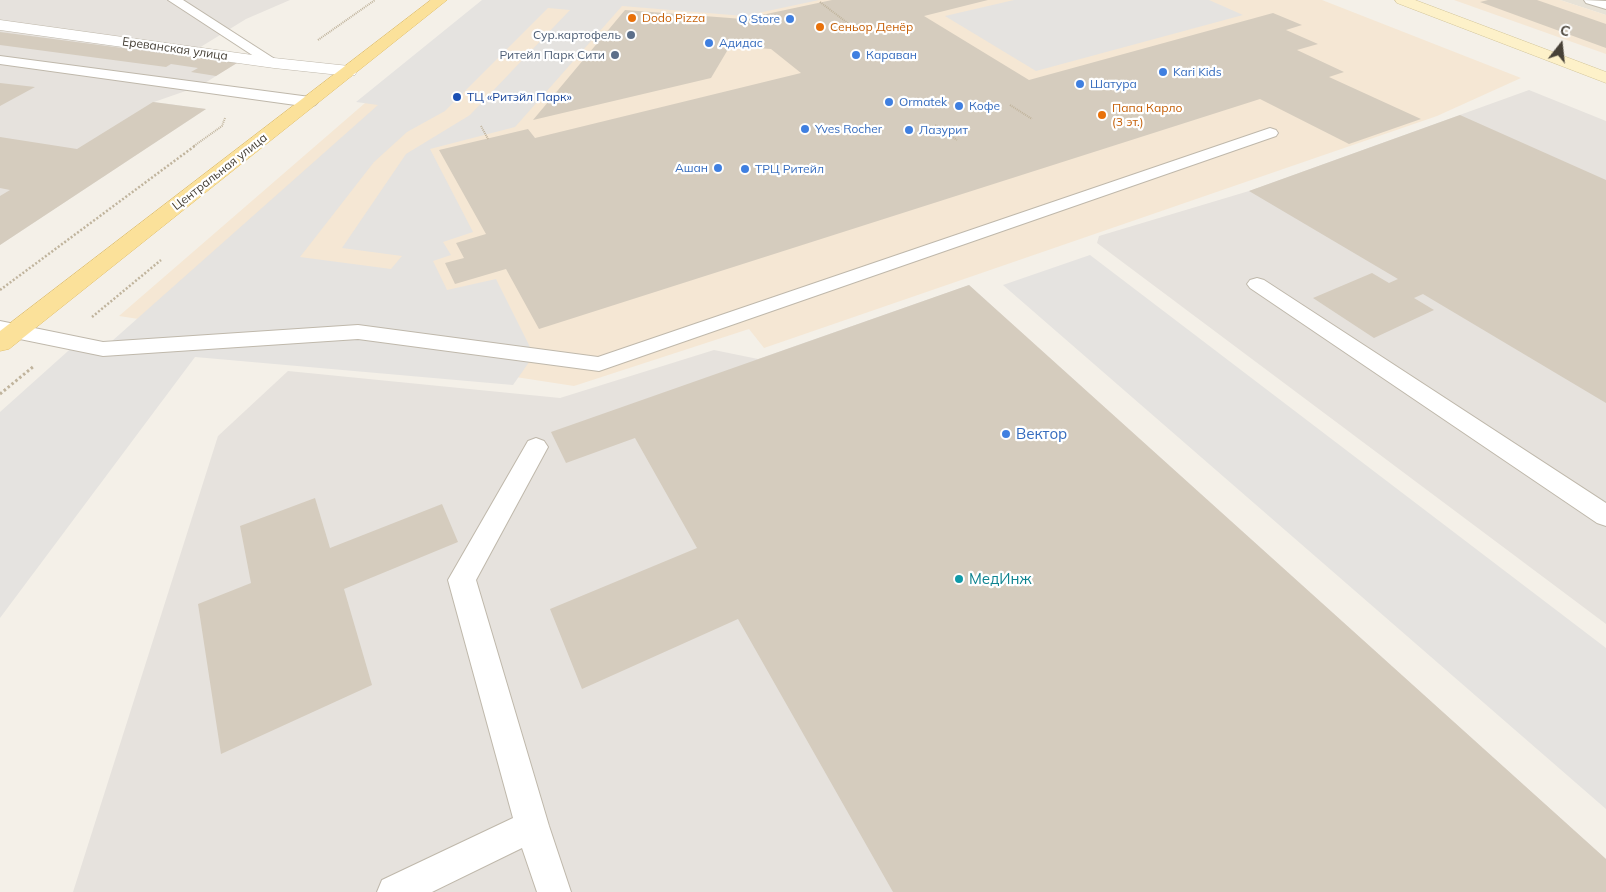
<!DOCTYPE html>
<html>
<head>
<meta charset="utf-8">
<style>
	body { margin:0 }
	#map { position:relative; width:1606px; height:892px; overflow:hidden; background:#f4f0e8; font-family:Mulish,sans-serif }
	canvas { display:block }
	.north { position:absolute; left:1536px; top:20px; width:50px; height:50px; -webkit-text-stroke:4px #fff; paint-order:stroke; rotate:16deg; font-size:14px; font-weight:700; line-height:20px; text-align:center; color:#474137 }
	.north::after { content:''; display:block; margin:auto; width:18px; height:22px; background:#474137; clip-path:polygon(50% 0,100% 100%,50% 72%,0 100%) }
</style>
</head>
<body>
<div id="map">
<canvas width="1606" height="892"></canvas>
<div class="north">С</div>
</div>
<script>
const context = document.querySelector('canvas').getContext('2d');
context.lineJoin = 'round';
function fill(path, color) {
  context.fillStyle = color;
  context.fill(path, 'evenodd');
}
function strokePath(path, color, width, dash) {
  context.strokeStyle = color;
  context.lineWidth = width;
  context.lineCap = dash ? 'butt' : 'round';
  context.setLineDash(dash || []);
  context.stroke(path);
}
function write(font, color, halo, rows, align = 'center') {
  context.font = font + ' Mulish,sans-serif';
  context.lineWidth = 4.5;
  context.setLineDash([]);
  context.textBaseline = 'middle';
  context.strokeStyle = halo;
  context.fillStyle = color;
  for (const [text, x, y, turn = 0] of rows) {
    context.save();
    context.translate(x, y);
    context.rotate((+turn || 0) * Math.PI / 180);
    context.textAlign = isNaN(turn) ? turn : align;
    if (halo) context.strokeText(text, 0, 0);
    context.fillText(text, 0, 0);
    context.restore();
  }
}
const residential = new Path2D(`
	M1560,0H1606V15Z`);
const commercial = new Path2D(`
	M484,0H1322L1521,78L1437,116L764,348L749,329L574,386L119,316Z
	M1454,0H1560L1606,15V54Z`);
const industrial = new Path2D(`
	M0,0H290L246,19L186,56L237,63L200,86L154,102L206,109L0,245Z
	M1529,90L1606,121V624L1097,243L1099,236L1249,191Z
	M969,285L1606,859V892H73L218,436L288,371L560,398L714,350L758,359Z`);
const parking = new Path2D(`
	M482,0H819L744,16L622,6L515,127L430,149L473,232L443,242L451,255L433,261L447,290L496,279L534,355L513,385L195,357L0,618V412L77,343L103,349L378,105L356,102ZM548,8L570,10L470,115L406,154L342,248L402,256L391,269L300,257L374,162L407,132L445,111Z
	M1014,0H1209L1243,15L1036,71L945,16Z
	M1090,255L1606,648V809L1003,285Z`);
const building = new Path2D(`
	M832,0H988L924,16L1029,80L1273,13L1302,25L1286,30L1318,44L1297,50L1344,72L1329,77L1421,119L1349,144L1260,99L539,329L506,269L455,284L445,263L464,258L456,243L486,234L439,150L528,129L535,138L801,73L771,49L730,46L711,78L533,120L625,10L743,19Z
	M1488,0H1537L1606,24V48L1480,2Z
	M0,32L237,63L216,76L191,72L198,68L171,64L166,67L0,45Z
	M0,83L35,87L0,106Z
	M153,102L206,109L0,245V196L10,190L0,188V137L77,149Z
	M1460,115L1606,180V403L1423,294L1414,298L1434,310L1374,338L1313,298L1372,273L1389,283L1398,279L1249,191Z
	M969,285L1606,859V892H893L738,619L582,689L550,609L697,548L635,438L566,463L551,432Z
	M315,498L330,548L442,504L458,542L344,589L372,685L221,754L198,604L251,583L240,526Z`);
const pathFar2 = new Path2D(`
	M820,2L858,31
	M318,40L375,0
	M1010,105L1032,119
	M935,125L957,140
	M481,126L488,139
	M194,146L222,126L225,118`);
const pathFar1 = new Path2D(`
	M0,290L196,145
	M92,317L161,260`);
const path = new Path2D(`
	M0,394L34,366`);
const lane = new Path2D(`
	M168,0H183L281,63L279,66H269Z
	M1584,0L1606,1V9L1586,3Z
	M0,56L310,97L315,99L318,102L315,105L310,107L0,64Z
	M1270,128L1276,130L1278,133L1276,136L599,371L358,339L103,356L0,335V321L103,342L358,325L598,357Z
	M1257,278L1264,280L1606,503V526L1597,523L1250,288L1247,284L1250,280Z
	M536,438L544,441L548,447L476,580L549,826L571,892H537L522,848L432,892H377L382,880L513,818L448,580L528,441Z`);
const street = new Path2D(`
	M0,20L274,58L349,66L355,67L357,71L355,75L349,76L274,68L0,30Z`);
const secondary = new Path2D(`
	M1395,0H1415L1606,72V83L1397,3Z`);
const primary = new Path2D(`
	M431,0H447L9,349L0,351V331Z`);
const markers = [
	[632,18,5,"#e8710a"],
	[790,19,5,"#3f7fe0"],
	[820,27,5,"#e8710a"],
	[631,35,5,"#5c6f8a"],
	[709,43,5,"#3f7fe0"],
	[615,55,5,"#5c6f8a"],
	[856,55,5,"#3f7fe0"],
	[1163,72,5,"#3f7fe0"],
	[1080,84,5,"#3f7fe0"],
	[457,97,5,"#1a4fb4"],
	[889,102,5,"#3f7fe0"],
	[959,106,5,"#3f7fe0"],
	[1102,115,5,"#e8710a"],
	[805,129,5,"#3f7fe0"],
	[909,130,5,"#3f7fe0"],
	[718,168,5,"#3f7fe0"],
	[745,169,5,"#3f7fe0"],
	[1006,434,5,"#3f7fe0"],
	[959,579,5,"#0f9aa8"]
];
const farFoodnames = [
	["Dodo Pizza",642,18],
	["Сеньор Денёр",830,27],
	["Папа Карло",1112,108],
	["(3 эт.)",1112,122]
];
const farShopnames = [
	["Q Store",780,19,"right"],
	["Адидас",719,43],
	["Караван",866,55],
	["Kari Kids",1173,72],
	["Шатура",1090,84],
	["Ormatek",899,102],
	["Кофе",969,106],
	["Yves Rocher",815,129],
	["Лазурит",919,130],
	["Ашан",708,168,"right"],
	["ТРЦ Ритейл",755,169]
];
const farServicenames = [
	["Сур.картофель",621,35],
	["Ритейл Парк Сити",605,55]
];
const farStreetnames = [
	["Ереванская улица",175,49,8],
	["Центральная улица",220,172,-38]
];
const farTransitnames = [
	["ТЦ «Ритэйл Парк»",467,97]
];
const shopNames = [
	["Вектор",1016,434]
];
const cultureNames = [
	["МедИнж",969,579]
];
fill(residential, '#e7e2d7');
fill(commercial, '#f5e7d4');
fill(industrial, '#e6e2dd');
fill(parking, '#e5e3e0');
fill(building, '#d5ccbe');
strokePath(lane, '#bfb8ab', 2);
strokePath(street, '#bfb8ab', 1);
strokePath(secondary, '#d2c499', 1);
strokePath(primary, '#e0be6a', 1);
strokePath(pathFar2, '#c0b49d', 2, [1, 1]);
strokePath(pathFar1, '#c0b49d', 2.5, [2, 2]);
strokePath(path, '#c0b49d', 3, [2.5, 2.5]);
fill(lane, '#fff');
fill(street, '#fff');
fill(secondary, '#fdf1c9');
fill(primary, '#fbe19a');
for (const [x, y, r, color] of markers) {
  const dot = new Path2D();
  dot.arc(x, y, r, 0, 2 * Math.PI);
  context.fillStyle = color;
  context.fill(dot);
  strokePath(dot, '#fff', 2);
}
write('12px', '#c56008', '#fff', farFoodnames, 'left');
write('12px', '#366cbe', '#fff', farShopnames, 'left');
write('12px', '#4e5e75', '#fff', farServicenames, 'right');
write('12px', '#474137', '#fff', farStreetnames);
write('12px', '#164399', '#fff', farTransitnames, 'left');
write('15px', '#366cbe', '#fff', shopNames, 'left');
write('15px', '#0d838f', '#fff', cultureNames, 'left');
</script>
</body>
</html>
